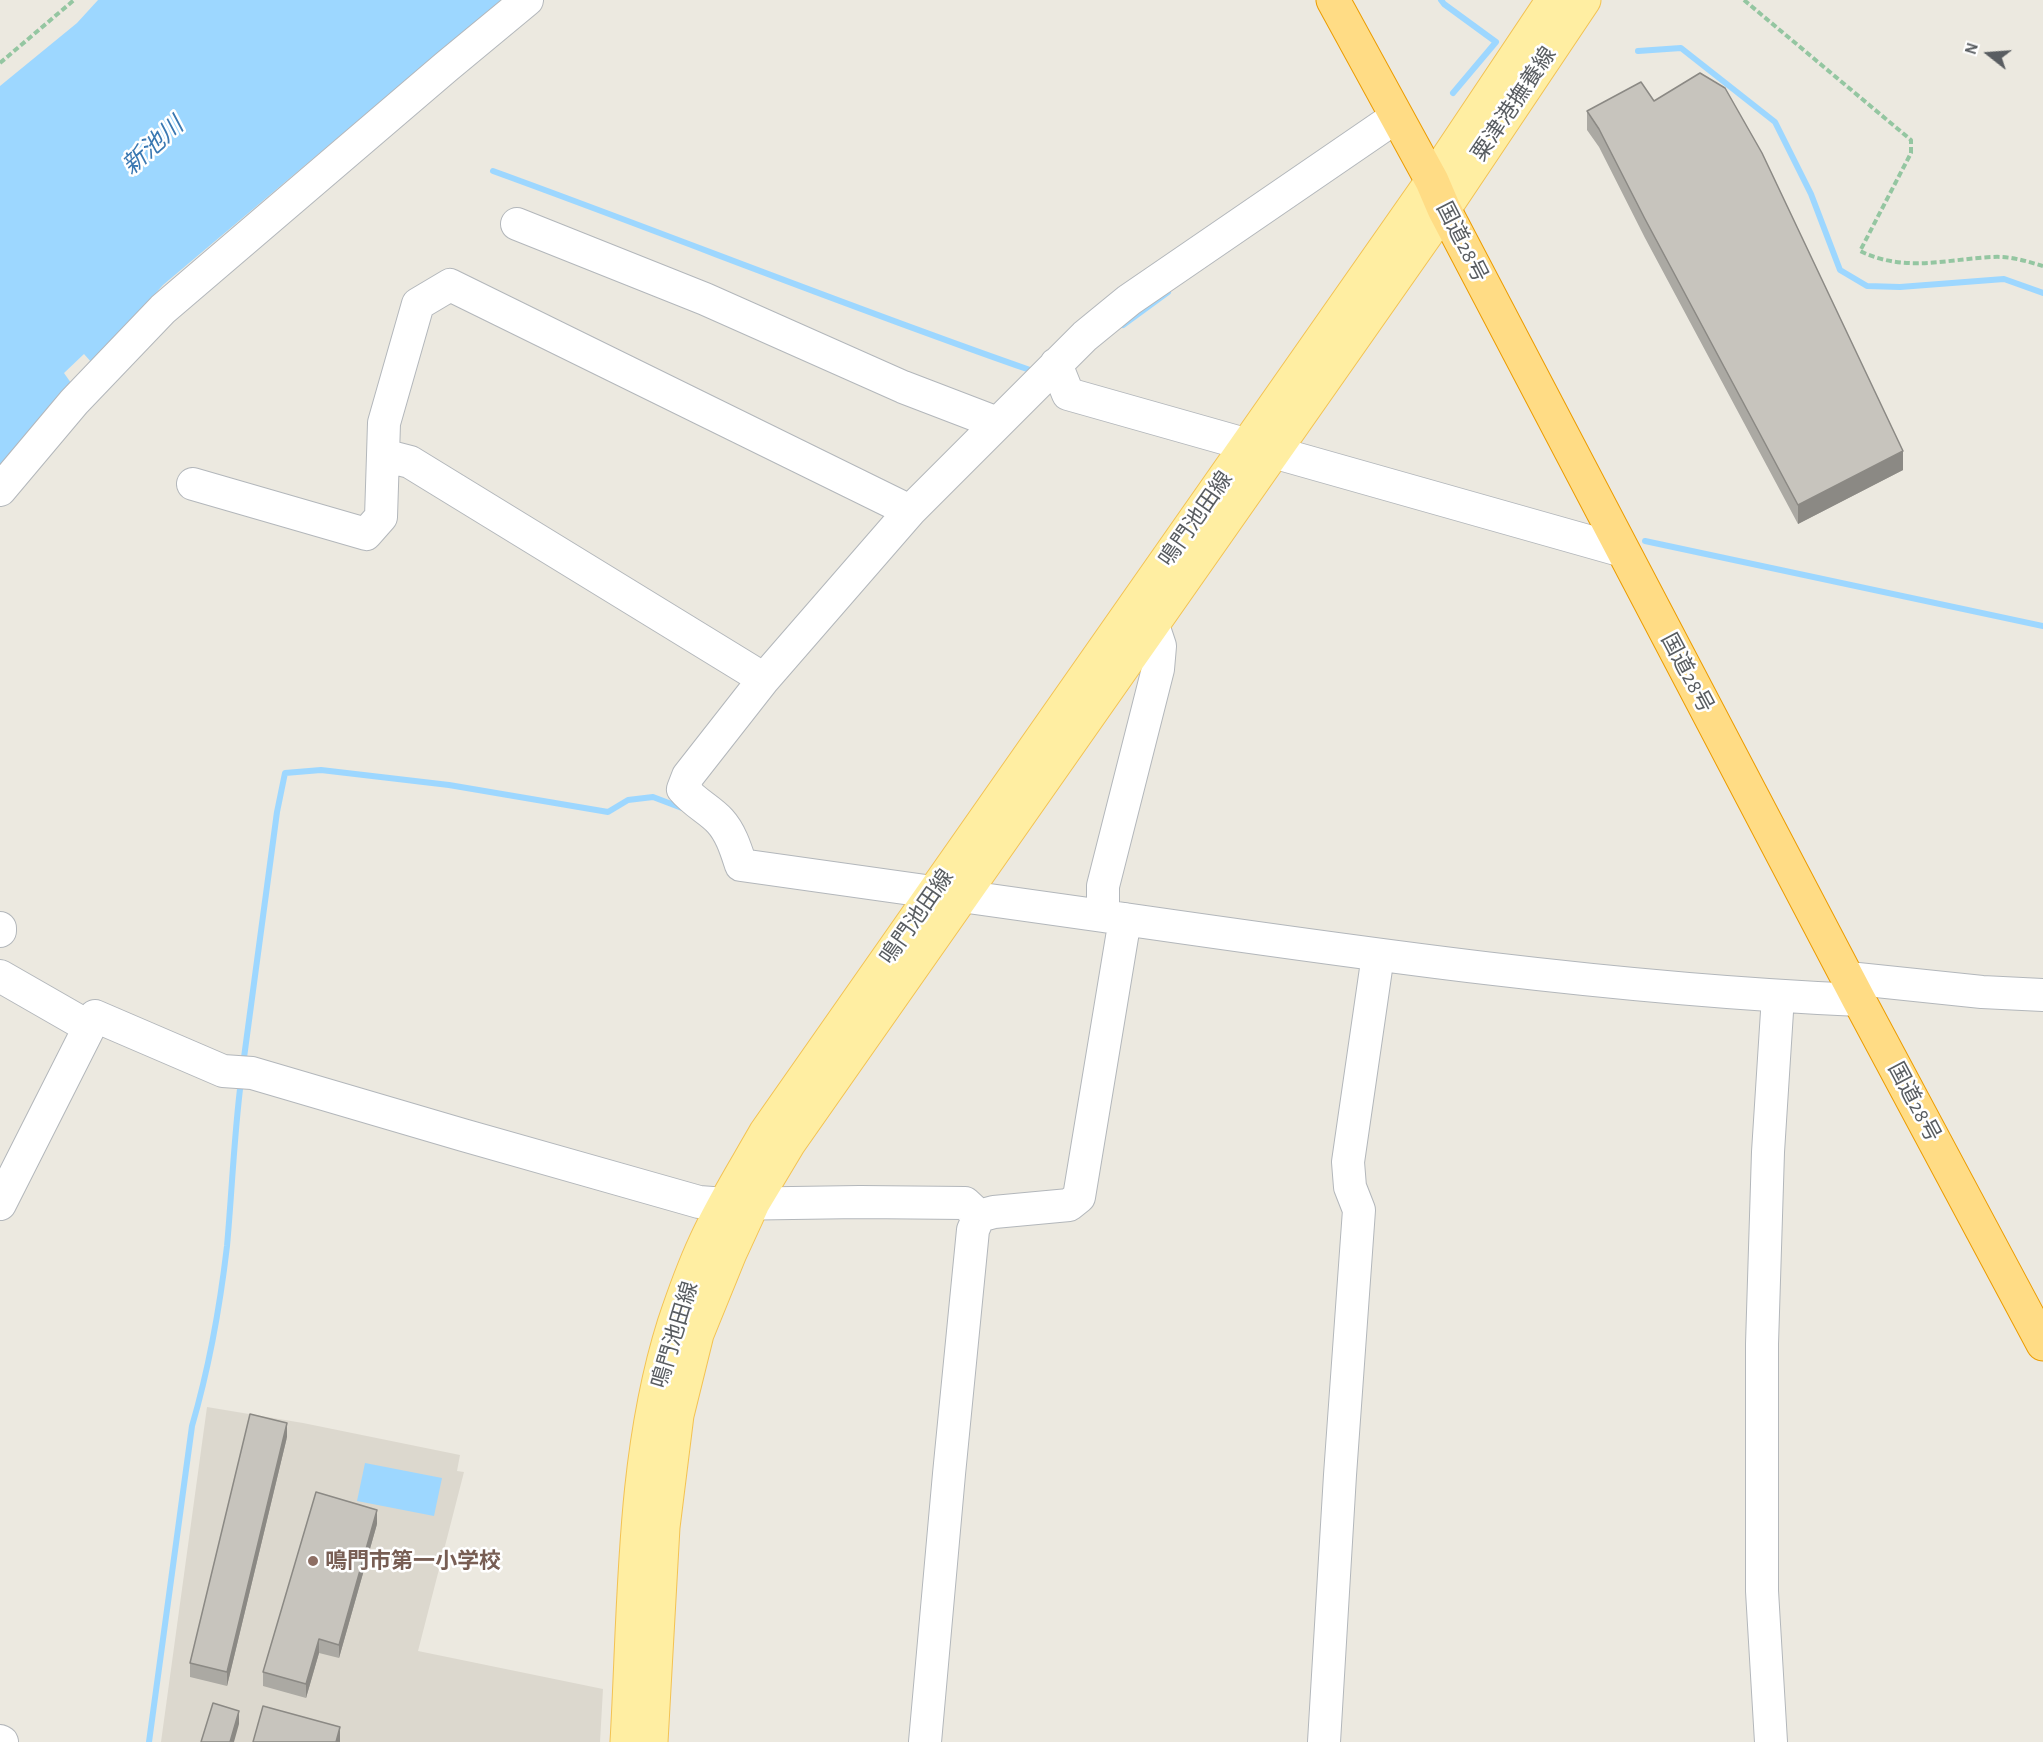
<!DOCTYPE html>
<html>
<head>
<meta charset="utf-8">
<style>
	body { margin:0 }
	#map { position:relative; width:2043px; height:1742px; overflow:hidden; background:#ece9e0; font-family:"Alegreya Sans",sans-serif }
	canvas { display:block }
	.north { position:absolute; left:1959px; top:24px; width:60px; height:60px; -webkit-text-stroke:4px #fff; paint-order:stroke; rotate:287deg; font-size:16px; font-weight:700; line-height:24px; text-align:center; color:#595d61 }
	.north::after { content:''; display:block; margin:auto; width:21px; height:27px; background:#595d61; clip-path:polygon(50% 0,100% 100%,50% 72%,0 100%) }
</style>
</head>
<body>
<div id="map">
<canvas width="2043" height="1742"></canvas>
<div class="north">N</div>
</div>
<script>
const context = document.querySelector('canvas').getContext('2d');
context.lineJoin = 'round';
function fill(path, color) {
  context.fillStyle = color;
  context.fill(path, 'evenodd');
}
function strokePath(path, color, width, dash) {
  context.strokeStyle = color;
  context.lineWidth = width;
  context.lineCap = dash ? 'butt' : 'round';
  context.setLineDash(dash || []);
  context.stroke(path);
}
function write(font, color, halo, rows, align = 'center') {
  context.font = font + ' "Alegreya Sans","Noto Sans JP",sans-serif';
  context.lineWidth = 5;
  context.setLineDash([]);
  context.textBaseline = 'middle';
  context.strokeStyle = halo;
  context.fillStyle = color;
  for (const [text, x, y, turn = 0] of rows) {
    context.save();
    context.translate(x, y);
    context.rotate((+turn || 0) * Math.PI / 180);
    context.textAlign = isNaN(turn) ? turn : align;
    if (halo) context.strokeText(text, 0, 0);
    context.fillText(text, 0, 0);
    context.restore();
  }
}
const education = new Path2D(`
	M207,1407L303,1423L460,1455L457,1471L464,1472L418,1651L603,1689L600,1742H161Z`);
const water = new Path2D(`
	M98,0H501L163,285L92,363L84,354L64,373L71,383L0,470V86L77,23Z
	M365,1463L442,1478L434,1516L357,1501Z`);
const stream = new Path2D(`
	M1441,0L1444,4L1496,42L1453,93
	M1638,51L1681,48L1775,122L1811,194L1840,270L1867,286L1900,287L2004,279L2043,293
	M493,171C672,236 849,307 1030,370
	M1123,325L1168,292
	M1645,541L2043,626
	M243,1065L277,812L285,773L321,770L449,785L608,812L628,800L653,797L682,808
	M149,1742L192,1426C209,1368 220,1306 227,1246C232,1191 234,1135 241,1081`);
const path = new Path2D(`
	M1744,0L1911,140V153L1860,251C1905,273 1946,259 1993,257C2010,256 2026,261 2043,266
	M0,63L74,0`);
const minor = new Path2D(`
	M517,224L705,299L903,387L997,423
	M1056,364L1068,394L1623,551
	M383,455L384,423L418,304L450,285L910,511L1085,336L1129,300L1396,117
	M193,484L366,534L381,517L383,455L410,462L764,679
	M0,490L74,402L163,309L446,67L527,0
	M910,511L764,679L688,776L683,789C695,803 710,810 720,821C731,833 736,850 741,865L1103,916
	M1153,625L1160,646L1158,669L1103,886V916C1353,952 1606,989 1859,1000
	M0,928V931
	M0,976L89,1027
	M1848,978L1982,992L2043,995
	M0,1204L95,1016L223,1071L252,1073L463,1135L699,1202L725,1204L860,1202L965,1203L979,1216
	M979,1216L994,1212L1069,1205L1079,1197L1125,919
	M0,1741L2,1742
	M925,1742L949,1474L973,1230L979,1216
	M1324,1742L1340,1475L1359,1210L1350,1187L1348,1162L1378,955
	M1771,1742L1762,1591V1344L1768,1152L1778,996`);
const major = new Path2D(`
	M627,1742C635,1604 632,1457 674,1324C683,1297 693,1269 705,1243C722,1205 745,1169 766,1132L1432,181L1553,0
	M651,1742L663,1527L677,1415L697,1334L730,1253L753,1203L789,1143L1444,209L1584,0`);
const highway = new Path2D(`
	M1333,0L1432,181L1444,209L1859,1000L2043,1344`);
const wall = new Path2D(`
	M1587,111L1903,470L1798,524L1645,238L1599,147L1587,130Z
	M287,1437L227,1686L190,1677V1663Z
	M377,1524L339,1658L319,1653L306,1698L263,1686V1672Z`);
const shadedWall = new Path2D(`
	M1903,451V470L1798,524V505Z
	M287,1423V1437L227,1686V1672Z
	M377,1510V1524L339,1658V1645Z
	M319,1639V1653L306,1698V1684Z
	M239,1711V1724L234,1742H230Z
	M340,1727V1742H336Z`);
const building = new Path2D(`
	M1700,73L1725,88L1762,153L1903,451L1798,505L1645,219L1599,129L1587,111L1641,82L1654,101Z
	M250,1414L287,1423L227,1672L190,1663Z
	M316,1492L377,1510L339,1645L319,1639L306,1684L263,1672Z
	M213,1703L239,1711L230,1742H201Z
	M263,1706L340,1727L336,1742H253Z`);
const markers = [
	[313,1561,6,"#8d6e63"]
];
const streetNames = [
	["粟津港撫養線",1514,104,-56],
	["国道28号",1462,242,63],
	["鳴門池田線",1196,519,-55],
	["国道28号",1687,673,62],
	["鳴門池田線",917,917,-55],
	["国道28号",1914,1102,62],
	["鳴門池田線",675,1335,-73]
];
const educationNames = [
	["鳴門市第一小学校",325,1561]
];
const waterNames = [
	["新池川",153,146,-42]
];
fill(education, '#dcd8ce');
fill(water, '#9dd7ff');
strokePath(stream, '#9dd7ff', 6);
strokePath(minor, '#b3b7bb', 34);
strokePath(major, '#f3c252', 35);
strokePath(highway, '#ec9c00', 35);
strokePath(path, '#94c6a1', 4, [6, 3]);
strokePath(minor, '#fff', 32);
strokePath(major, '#ffeea2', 33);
strokePath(highway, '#ffdc85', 33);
fill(wall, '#aba9a3');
fill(shadedWall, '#8b8984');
fill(building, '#c7c4bd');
strokePath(building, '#8b8984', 1.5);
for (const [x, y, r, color] of markers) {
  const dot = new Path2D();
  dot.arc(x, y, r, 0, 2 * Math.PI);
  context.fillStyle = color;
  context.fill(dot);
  strokePath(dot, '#fff', 2);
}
write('22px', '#595d61', '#fff', streetNames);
write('bold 22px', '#785e54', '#fff', educationNames, 'left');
write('italic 24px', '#3a78b2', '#fff', waterNames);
</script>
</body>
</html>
